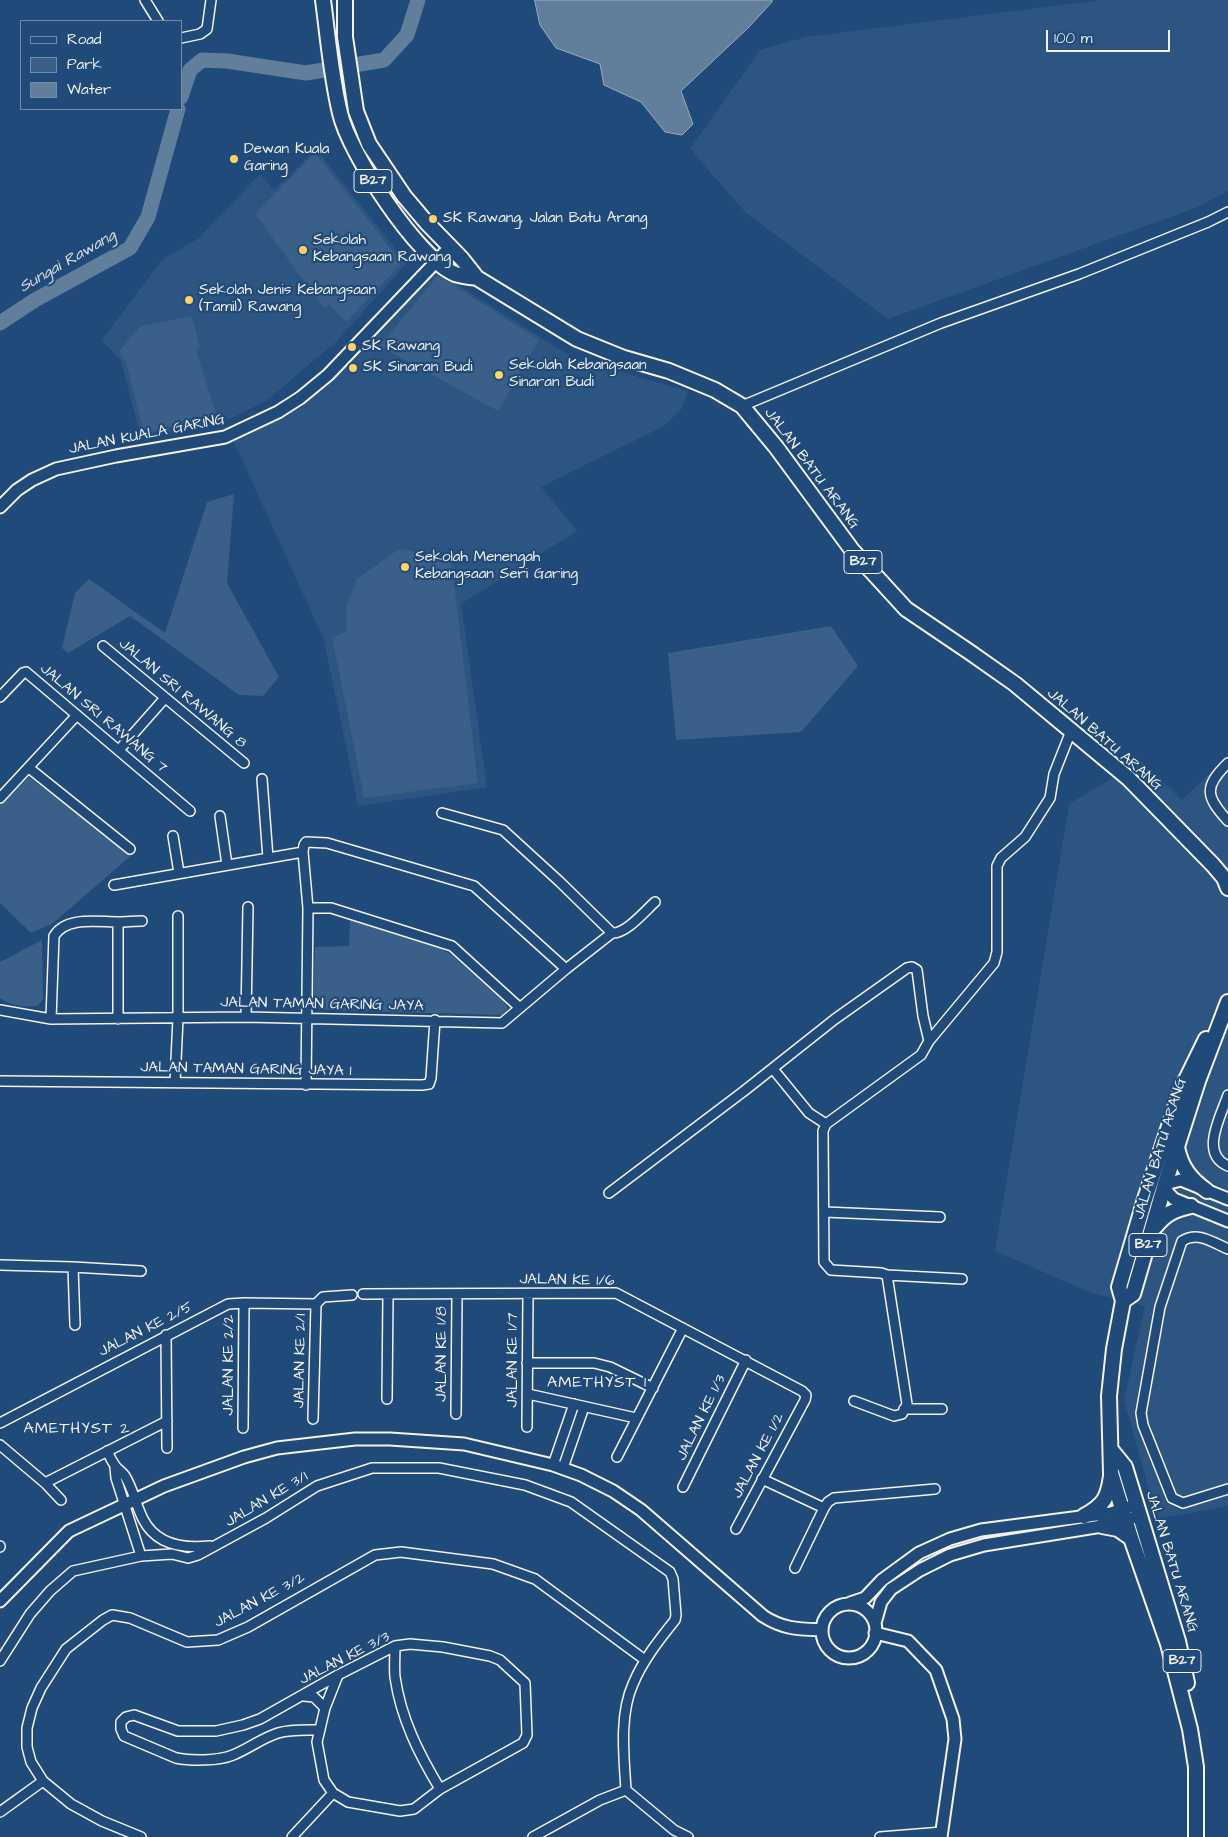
<!DOCTYPE html>
<html>
<head>
<meta charset="utf-8">
<style>
	body { margin:0 }
	#map { position:relative; width:1228px; height:1837px; overflow:hidden; background:#1f4a7a; font-family:"Architects Daughter",sans-serif }
	canvas { display:block }
	.legend { position:absolute; left:20px; top:20px; width:162px; height:90px; box-sizing:border-box; background:#1f4a7a; border:1px solid #748da6; margin:0; padding:6px 9px; list-style:none; font-size:15px; color:#f4f1e8 }
	.legend li { display:flex; align-items:center; gap:10px; height:25px }
	.legend b { width:25px; border:1px solid #748da6 }
	.scale { position:absolute; left:1046px; top:30px; width:124px; height:22px; box-sizing:border-box; border:2px solid #f4f1e8; border-top:0; padding-left:6px; font-size:15px; line-height:18px; white-space:nowrap; color:#f4f1e8; -webkit-text-stroke:4px #1f4a7a; paint-order:stroke }
</style>
</head>
<body>
<div id="map">
<canvas width="1228" height="1837"></canvas>
<ul class="legend">
<li><b style="height:6px;background:#1f4a7a"></b>Road</li>
<li><b style="height:14px;background:#3a5f88"></b>Park</li>
<li><b style="height:14px;background:#627e9d"></b>Water</li>
</ul>
<div class="scale">100 m</div>
</div>
<script>
const context = document.querySelector('canvas').getContext('2d');
context.lineJoin = 'round';
function fill(path, color) {
  context.fillStyle = color;
  context.fill(path, 'evenodd');
}
function strokePath(path, color, width, dash) {
  context.strokeStyle = color;
  context.lineWidth = width;
  context.lineCap = dash ? 'butt' : 'round';
  context.setLineDash(dash || []);
  context.stroke(path);
}
function write(font, color, halo, rows, align = 'center') {
  context.font = font + ' "Architects Daughter",sans-serif';
  context.lineWidth = 4.5;
  context.setLineDash([]);
  context.textBaseline = 'middle';
  context.strokeStyle = halo;
  context.fillStyle = color;
  for (const [text, x, y, turn = 0] of rows) {
    context.save();
    context.translate(x, y);
    context.rotate((+turn || 0) * Math.PI / 180);
    context.textAlign = isNaN(turn) ? turn : align;
    if (halo) context.strokeText(text, 0, 0);
    context.fillText(text, 0, 0);
    context.restore();
  }
}
const built = new Path2D(`
	M1102,0H1228V191L1198,207L888,319L745,212L690,149L760,50L806,37Z
	M316,149L407,263L336,342L266,401L232,418L141,438L121,361L102,340L162,260L199,238L260,174L274,190Z
	M436,271L575,359L688,391L681,410L664,426L541,487L577,531L461,604L487,787L358,806L324,640L234,442L298,409L351,359Z
	M1228,755V1506L1157,1519L1124,1400L1145,1306L1092,1293L995,1251L1069,804L1141,761L1182,800Z`);
const green = new Path2D(`
	M315,153L402,263L346,322L329,304L324,308L255,214Z
	M438,275L539,340L498,411L380,346Z
	M192,316L200,348L196,350L217,417L144,433L126,362L119,351L141,326Z
	M234,494L227,583L279,677L263,696L239,695L130,616L68,653L62,648L75,593L89,579L165,633L207,502Z
	M399,549L451,557L478,783L364,798L332,638L347,631L346,607L357,579Z
	M831,626L858,666L801,732L676,740L668,653Z
	M29,777L132,855L52,924L31,933L0,903V805Z
	M350,919L440,948L453,956L502,1000L508,1008L502,1015L320,1010L313,1004L315,947L349,946Z
	M42,940L43,999L38,1006C23,1007 12,1006 0,998V962Z`);
const water = new Path2D(`
	M535,0H772V2L748,28L681,91L693,124L682,135L665,132L641,102L604,85L600,64L556,48L540,25Z`);
const river = new Path2D(`
	M181,97L190,70L202,60L227,61L306,73L384,60L407,35L418,0
	M0,323L35,300L130,248L148,217L178,109`);
const minor = new Path2D(`
	M145,0L158,21
	M181,38L200,34L207,29L211,0
	M742,406L941,323L1079,274L1208,222L1228,212
	M103,646L244,763
	M0,697L23,673L26,672L190,811
	M119,750L165,698
	M1228,763C1203,787 1206,797 1228,821
	M29,768L130,849
	M262,779L268,858
	M0,798L77,715
	M442,813L503,830L560,882L612,933
	M220,816L227,865
	M173,836L179,873
	M114,885L303,852
	M308,908H331L452,946L520,1008
	M612,933C626,934 645,911 655,902
	M0,1010L51,1019L246,1017L502,1023L566,969L612,933
	M246,1017L248,907
	M51,1019L54,936C66,916 98,922 118,922C126,922 134,921 142,921
	M118,1019V922
	M773,1069L809,1113L826,1124
	M0,1081L422,1085L429,1084L431,1078L435,1020
	M175,1082L178,1018V916
	M306,1085L308,908L303,852L304,845L306,842L327,843L474,886L566,969
	M1228,1095C1221,1116 1199,1154 1228,1166
	M609,1193L744,1091L835,1019L907,968L912,967L917,970L923,1016L929,1041
	M825,1212L940,1217
	M1228,1249C1212,1242 1198,1231 1182,1241L1160,1307L1141,1413L1143,1425L1172,1498L1183,1503L1228,1489
	M0,1265L73,1267L141,1271
	M73,1267L75,1325
	M962,1279L887,1275L881,1273L831,1270L824,1262L823,1131L826,1124L921,1055L929,1041L994,963L997,952V866L1001,858L1025,837L1050,798L1054,774L1071,731
	M363,1294L616,1293L802,1391L806,1395L805,1400L736,1529
	M316,1304L323,1297L352,1295
	M166,1335L167,1448
	M527,1363H594L610,1367L653,1388
	M528,1394L636,1418
	M387,1399L388,1295
	M854,1401L894,1416L902,1414L907,1404L887,1275
	M904,1409H942
	M456,1414L457,1295
	M313,1419L316,1304
	M0,1423L228,1304L244,1303L316,1304
	M527,1427L528,1294
	M243,1428L244,1303
	M0,1445L45,1483L61,1500
	M107,1451C110,1457 113,1464 117,1468C120,1471 123,1473 125,1476C133,1489 136,1505 143,1519C156,1545 183,1549 210,1546
	M617,1457L683,1328
	M553,1465L574,1404
	M115,1467L116,1478L141,1556
	M563,1468L584,1407
	M762,1479L824,1508
	M45,1483L167,1421
	M683,1487L746,1360
	M0,1546V1547
	M795,1568L824,1508L828,1502L834,1498L935,1489
	M395,1646C395,1656 394,1667 395,1677C401,1719 419,1754 440,1789
	M0,1661L30,1614L50,1591L73,1571L141,1556L172,1554L188,1558L198,1555L266,1518L317,1486L372,1468H439L525,1485L571,1502L670,1572L673,1579L676,1615L675,1620C659,1640 643,1660 633,1684C619,1715 624,1757 626,1790L674,1830L688,1837
	M304,1696L314,1697L325,1708
	M320,1730C306,1730 291,1729 278,1733C262,1738 248,1749 233,1755C219,1761 191,1761 176,1758L124,1736L121,1729V1722L126,1717L134,1715L178,1731H216L243,1725L260,1719L338,1675L395,1646L410,1644L443,1647L490,1656L500,1660L525,1683L527,1735L523,1743L440,1789L414,1809L400,1811L348,1802L333,1793L324,1780L317,1742L325,1708L338,1675
	M0,1812L43,1781
	M141,1837L102,1821L71,1804L43,1781L31,1762L27,1747V1728L32,1708L41,1688L66,1649L103,1620L112,1615L130,1618L187,1642L218,1640L248,1627L375,1555L401,1552L493,1564L535,1579L645,1660
	M292,1837L333,1793
	M533,1837L600,1800L626,1790
	M880,1837L942,1832`);
const tertiary = new Path2D(`
	M0,507L17,490L32,480L56,469L116,456L225,437L278,412L300,398L328,375L450,247
	M1228,1199L1181,1180L1165,1184L1168,1193L1174,1199L1228,1221
	M0,1601L69,1531L164,1486L244,1457L277,1448L355,1439H390L464,1444L553,1465L581,1475L613,1491L641,1510L763,1616C783,1629 798,1629 822,1630
	M850,1603L865,1598L882,1580L919,1553L950,1539L981,1530L1111,1513L1129,1507
	M822 1631a27 27 0 1 1 54 0a27 27 0 1 1-54 0Z
	M875,1623L881,1602L891,1589L920,1570L950,1555L984,1545L1102,1526L1140,1516
	M875,1633L908,1641L936,1670L953,1719L955,1739L941,1837`);
const primary = new Path2D(`
	M323,0C328,37 331,76 340,113C349,153 417,258 455,274C462,276 470,277 477,278
	M345,0V37L356,111L369,144L404,196L426,222L462,259L477,278L577,339L624,358L669,371L715,390L742,406L776,447L852,550L906,609L971,653L1015,684L1128,778L1213,865L1224,878L1228,888
	M1177,1147C1181,1167 1190,1179 1207,1191
	M1155,1227C1166,1213 1174,1210 1191,1206
	M1123,1301L1119,1287L1145,1199L1181,1090L1206,1039
	M1112,1451L1125,1467L1140,1516L1178,1641L1187,1683
	M1084,1516C1104,1505 1108,1498 1111,1476
	M1102,1526L1118,1529L1131,1538
	M1196,1837V1767L1190,1729L1168,1644L1131,1538L1111,1473L1109,1396L1114,1349L1123,1301L1133,1294L1165,1184L1198,1081L1228,1002`);
const markers = [
	[234,159,5,"#ffd166"],
	[433,219,5,"#ffd166"],
	[303,250,5,"#ffd166"],
	[189,300,5,"#ffd166"],
	[352,347,5,"#ffd166"],
	[353,368,5,"#ffd166"],
	[499,375,5,"#ffd166"],
	[405,567,5,"#ffd166"]
];
const shields = [
	[373,181,38],
	[863,562,38],
	[1148,1245,38],
	[1182,1661,38]
];
const shieldNames = [
	["B27",373,181],
	["B27",863,562],
	["B27",1148,1245],
	["B27",1182,1661]
];
const poiNames = [
	["Dewan Kuala",244,150],
	["Garing",244,167],
	["SK Rawang, Jalan Batu Arang",443,219],
	["Sekolah",313,241],
	["Kebangsaan Rawang",313,258],
	["Sekolah Jenis Kebangsaan",199,291],
	["(Tamil) Rawang",199,308],
	["SK Rawang",362,347],
	["Sekolah Kebangsaan",509,366],
	["Sinaran Budi",509,383],
	["SK Sinaran Budi",363,368],
	["Sekolah Menengah",415,558],
	["Kebangsaan Seri Garing",415,575]
];
const streetNames = [
	["JALAN KUALA GARING",147,435,-11],
	["JALAN BATU ARANG",811,469,53],
	["JALAN SRI RAWANG 8",182,694,40],
	["JALAN SRI RAWANG 7",103,719,40],
	["JALAN BATU ARANG",1104,740,41],
	["JALAN TAMAN GARING JAYA",322,1005,1],
	["JALAN TAMAN GARING JAYA 1",246,1070,1],
	["JALAN BATU ARANG",1161,1149,-73],
	["JALAN KE 1/6",567,1281,1],
	["JALAN KE 2/5",146,1330,-27],
	["JALAN KE 1/8",443,1354,-90],
	["JALAN KE 1/7",514,1360,-90],
	["JALAN KE 2/1",301,1361,-89],
	["JALAN KE 2/2",230,1365,-90],
	["JALAN KE 1/3",702,1418,-64],
	["JALAN KE 1/2",759,1456,-62],
	["JALAN KE 3/1",267,1500,-31],
	["JALAN BATU ARANG",1171,1562,73],
	["JALAN KE 3/2",260,1601,-28],
	["JALAN KE 3/3",345,1659,-27]
];
const waterNames = [
	["Sungai Rawang",68,262,-30]
];
const neighbourhoodNames = [
	["AMETHYST 1",597,1384],
	["AMETHYST 2",77,1430]
];
fill(built, '#2d5581');
fill(green, '#3a5f88');
fill(water, '#627e9d');
strokePath(water, '#9cacbb', 1);
strokePath(river, '#627e9d', 15);
strokePath(minor, '#f4f1e8', 12);
strokePath(tertiary, '#f4f1e8', 15);
strokePath(primary, '#f4f1e8', 18);
strokePath(minor, '#1f4a7a', 9);
strokePath(tertiary, '#1f4a7a', 11);
strokePath(primary, '#1f4a7a', 14);
for (const [x, y, r, color] of markers) {
  const dot = new Path2D();
  dot.arc(x, y, r, 0, 2 * Math.PI);
  context.fillStyle = color;
  context.fill(dot);
  strokePath(dot, '#1f4a7a', 2);
}
for (const [x, y, w] of shields) {
  const box = new Path2D();
  box.roundRect(x - w / 2, y - 11.5, w, 23, 4);
  context.fillStyle = '#1f4a7a';
  context.fill(box);
  strokePath(box, '#f4f1e8', 1);
}
write('bold 14px', '#f4f1e8', null, shieldNames);
write('15px', '#f4f1e8', '#1f4a7a', poiNames, 'left');
write('15px', '#f4f1e8', '#1f4a7a', streetNames);
write('italic 16px', '#dee0dd', '#1f4a7a', waterNames);
context.letterSpacing = '1px';
write('16px', '#f4f1e8', '#1f4a7a', neighbourhoodNames);
context.letterSpacing = '0px';
</script>
</body>
</html>
